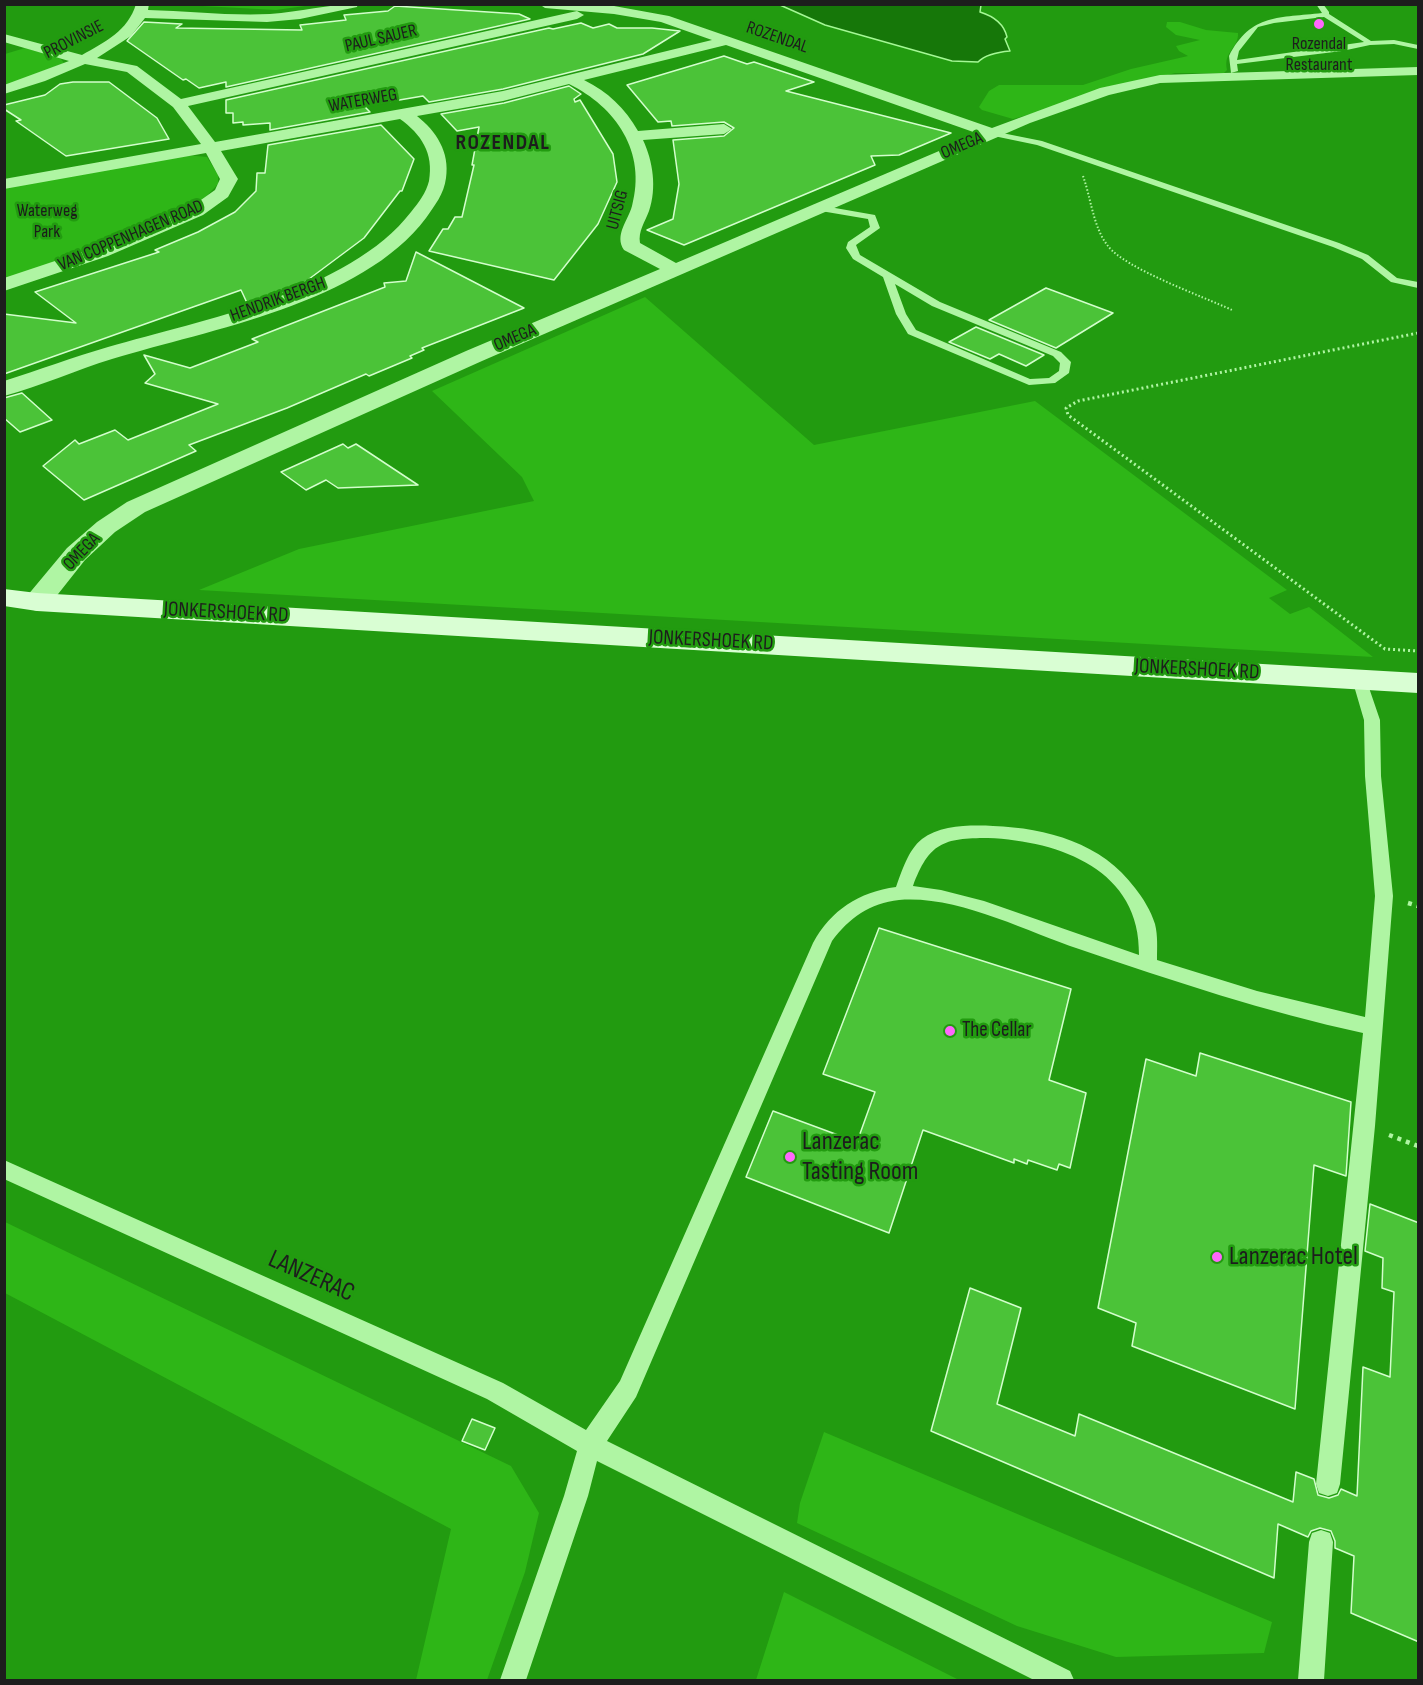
<!DOCTYPE html>
<html>
<head>
<meta charset="utf-8">
<style>
	body { margin:0 }
	#map { position:relative; width:1423px; height:1685px; overflow:hidden; background:#229b10; font-family:"Sofia Sans Condensed",sans-serif }
	canvas { display:block }
	.frame { position:absolute; inset:0; border:6px solid #1d1d1d; pointer-events:none }
</style>
</head>
<body>
<div id="map">
<canvas width="1423" height="1685"></canvas>
<div class="frame"></div>
</div>
<script>
const context = document.querySelector('canvas').getContext('2d');
context.lineJoin = 'round';
function fill(path, color) {
  context.fillStyle = color;
  context.fill(path, 'evenodd');
}
function strokePath(path, color, width, dash) {
  context.strokeStyle = color;
  context.lineWidth = width;
  context.lineCap = dash ? 'butt' : 'round';
  context.setLineDash(dash || []);
  context.stroke(path);
}
function write(font, color, halo, rows, align = 'center') {
  context.font = font + ' "Sofia Sans Condensed",sans-serif';
  context.lineWidth = 5;
  context.setLineDash([]);
  context.textBaseline = 'middle';
  context.strokeStyle = halo;
  context.fillStyle = color;
  for (const [text, x, y, turn = 0] of rows) {
    context.save();
    context.translate(x, y);
    context.rotate((+turn || 0) * Math.PI / 180);
    context.textAlign = isNaN(turn) ? turn : align;
    if (halo) context.strokeText(text, 0, 0);
    context.fillText(text, 0, 0);
    context.restore();
  }
}
const green = new Path2D(`
	M184,5H312L276,10Z
	M1167,22H1180L1206,30L1238,33C1239,48 1223,51 1227,70L1224,73H1175L1013,119L982,110L979,107L989,91L999,85H1083L1131,69L1188,56L1179,51L1176,46L1200,40L1176,35L1166,27Z
	M25,48L61,59L64,63L5,86V54Z
	M186,155L207,157L218,175V184L198,205L110,243L5,280V187Z
	M645,297L814,445L1035,401L1287,590L1269,598L1290,614L1309,607L1373,657L199,590L299,549L534,501L522,477L432,391Z
	M5,1222L511,1466L539,1513L525,1572L487,1680H416L451,1529L5,1293Z
	M824,1432L1272,1622L1264,1653L1116,1657L1017,1626L797,1523L800,1503Z
	M784,1592L959,1680H756Z`);
const water = new Path2D(`
	M780,5H981L980,12C993,16 1004,24 1007,37L1005,39L1010,51C998,52 986,54 978,62L952,61L825,25Z`);
const building = new Path2D(`
	M395,6L519,14L530,19L226,87V82L199,88L186,79L183,80L127,41L144,22L182,24L176,28L302,30L300,25L346,20L344,15L388,11Z
	M581,23L593,28L609,24L617,28H652L680,31L643,54L503,89L429,102L423,96L364,106L370,112L270,130V123L243,125V122L233,123V113H226V100L549,28L553,29Z
	M724,56L747,64L754,62L814,82L786,91L951,133L899,155L871,156L875,165L684,245L647,230L673,219L679,184L673,140L724,136L734,128L724,122L672,126L671,121L658,122L627,85Z
	M73,82H109L157,118L169,139L66,156L16,121L21,120L4,109V105L45,95L60,84Z
	M569,86L581,94L574,99L575,102L580,100L613,154L617,182L598,224L554,280L429,251L443,229H448L455,217H462L474,165H472L479,127L457,131L441,114L504,103Z
	M381,125L414,159L402,191H400L364,238L301,285L248,305L241,290L4,374V314L76,323L35,292L159,252L155,250L198,232L235,212L256,191L257,173H265L268,145Z
	M416,252L524,308L422,348L424,350L410,356L412,358L369,376L366,374L287,408L189,445L196,451L84,500L43,466L75,440L79,444L115,430L128,440L218,404L145,383L155,374L144,355L190,368L258,342L252,339L385,287L384,283L406,281Z
	M1046,288L1113,313L1056,348L989,320Z
	M976,327L1044,355L1026,366L999,354L990,359L949,342Z
	M22,393L52,420L20,432L4,418V398Z
	M343,444L348,448L356,444L418,485L338,488L326,480L306,490L281,472Z
	M879,928L1071,989L1049,1080L1086,1093L1070,1168L1059,1164L1057,1170L1028,1160L1027,1164L1014,1159V1163L923,1130L889,1233L746,1177L773,1111L857,1142L875,1092L823,1074Z
	M1200,1053L1351,1102L1346,1176L1314,1165L1295,1409L1132,1346L1136,1323L1098,1308L1146,1059L1196,1076Z
	M1370,1204L1419,1223V1642L1351,1613L1354,1556L1335,1548V1541L1331,1531L1320,1528L1311,1531L1308,1537L1278,1524L1274,1578L931,1431L970,1288L1021,1308L997,1404L1075,1436L1079,1414L1293,1502L1296,1472L1314,1479L1318,1495L1329,1498L1338,1495L1341,1489L1357,1496L1363,1367L1390,1377L1394,1292L1382,1288L1383,1258L1365,1251Z
	M472,1419L495,1428L485,1450L462,1441Z`);
const pathFar2 = new Path2D(`
	M1083,176C1091,198 1093,227 1108,246C1124,268 1204,297 1232,310`);
const pathFar1 = new Path2D(`
	M1418,333L1078,401L1066,408L1068,415L1385,649L1418,651`);
const path = new Path2D(`
	M1408,903L1418,906
	M1389,1135L1418,1146`);
const lane = new Path2D(`
	M1316,4H1323L1329,12V14L1371,41L1394,40L1418,45V49L1394,44L1370,45L1342,51L1237,64L1238,71L1231,73L1229,56C1251,13 1280,18 1322,13ZM1324,17L1364,42L1237,60L1239,51L1258,27L1274,23Z
	M992,131L1042,141L1339,243L1368,255L1397,278L1418,282V288L1391,282L1362,259L1333,247L1037,145L989,135V131Z
	M818,205L875,215L880,228L856,245L860,255L940,302L1061,352L1071,362L1069,373L1055,383L1029,385L908,334L896,314L883,277L853,259L846,248L848,242L870,227L868,219L815,210V206ZM895,284L932,306L1053,356L1060,363L1059,371L1049,378L1030,379L916,330L906,314Z
	M1359,674L1366,679L1380,720L1381,776L1393,896L1375,1126L1340,1484L1337,1493L1328,1496L1319,1493L1316,1484L1363,1033C1266,1012 1173,981 1079,949C1025,931 957,895 899,900C870,903 849,918 832,941L636,1397L607,1441L1070,1671L1074,1680H1034L597,1461L588,1496L526,1680H500L564,1496L577,1451L487,1399L4,1179V1160L503,1383L586,1430L620,1381L813,943C831,910 859,892 896,887C902,871 908,850 922,839C940,825 971,825 993,826C1047,828 1102,843 1135,888C1143,898 1151,911 1155,924C1158,936 1157,948 1157,960L1257,991L1365,1017L1375,896L1365,776L1364,720L1352,679ZM988,838C1060,841 1141,870 1139,955L984,901L941,890L913,886C929,843 943,838 988,838Z
	M1321,1530L1330,1533L1333,1542L1324,1680H1298L1309,1542L1312,1533Z`);
const street = new Path2D(`
	M136,4H149L148,10C188,11 230,16 270,14C300,12 328,4 358,4L357,7L300,19L267,22L145,18L131,36L97,58L137,66L181,99L577,11L584,15L577,19L188,106L215,142L503,91L712,40L661,22L614,14L545,8L539,4L614,6L669,16L992,128L1100,88L1160,75L1418,67V75L1160,83L1109,95L1030,123L482,361L145,512L115,532L85,560L47,608L37,611L27,608L23,602L27,596L67,548L97,522L127,502L466,351L660,269L624,250C614,235 628,221 632,206C647,152 616,107 569,84L503,101L417,116C436,131 450,152 446,178C444,194 435,205 426,218C361,304 211,329 112,359C76,370 41,386 4,396V381C39,370 73,357 108,347C202,320 349,292 411,212C419,202 426,193 429,181C434,153 421,134 400,119L221,151L238,179L228,197L203,215L108,256L4,291V278L94,248L191,207L215,190L220,179L206,153L4,189V179L201,144L173,107L127,72L85,64L45,81L4,94V85L69,61L4,42V34L82,55C105,42 128,31 136,4ZM726,45L979,134L676,263L640,243C638,231 645,222 649,211C657,188 653,161 643,140L724,134L732,129L724,124L638,131C625,108 608,92 584,80Z`);
const secondary = new Path2D(`
	M4,589L37,593L1418,673V693L37,611L4,606Z`);
const markers = [
	[1319,24,6,"#ff67fc"],
	[950,1031,6,"#ff67fc"],
	[790,1157,6,"#ff67fc"],
	[1217,1257,6,"#ff67fc"]
];
const farStreetnames = [
	["ROZENDAL",777,38,19],
	["PAUL SAUER",381,39,-13],
	["PROVINSIE",74,40,-27],
	["WATERWEG",363,101,-10],
	["OMEGA",962,146,-23],
	["UITSIG",618,210,-75],
	["VAN COPPENHAGEN ROAD",131,236,-23],
	["HENDRIK BERGH",278,300,-20],
	["OMEGA",515,338,-23],
	["OMEGA",82,552,-46]
];
const farPoinames = [
	["Rozendal",1319,44],
	["Restaurant",1319,65]
];
const farParknames = [
	["Waterweg",47,211],
	["Park",47,232]
];
const streetNames = [
	["JONKERSHOEK RD",226,613,3],
	["JONKERSHOEK RD",711,641,3],
	["JONKERSHOEK RD",1197,670,3]
];
const poiNames = [
	["The Cellar",962,1031]
];
const farDistrictnames = [
	["ROZENDAL",503,143]
];
const nearPoinames = [
	["Lanzerac",802,1142],
	["Tasting Room",802,1172],
	["Lanzerac Hotel",1229,1257]
];
const nearStreetnames = [
	["LANZERAC",311,1277,24]
];
fill(green, '#2eb617');
fill(water, '#167709');
strokePath(water, '#a4f895', 1.5);
fill(building, '#4bc338');
strokePath(building, '#d3fecc', 1.5);
strokePath(pathFar2, '#aff5a3', 2, [1.5, 2]);
strokePath(pathFar1, '#aff5a3', 3, [2, 3]);
strokePath(path, '#aff5a3', 4.5, [4, 5]);
fill(lane, '#aff5a3');
fill(street, '#aff5a3');
fill(secondary, '#d9fed3');
for (const [x, y, r, color] of markers) {
  const dot = new Path2D();
  dot.arc(x, y, r, 0, 2 * Math.PI);
  context.fillStyle = color;
  context.fill(dot);
  strokePath(dot, '#229b10', 2);
}
write('18px', '#1d1d1d', '#229b10', farStreetnames);
write('18px', '#1d1d1d', '#229b10', farPoinames);
write('18px', '#1b1d1a', '#229b10', farParknames);
write('21px', '#1d1d1d', '#229b10', streetNames);
write('21px', '#1d1d1d', '#229b10', poiNames, 'left');
context.letterSpacing = '1.5px';
write('bold 22px', '#1d1d1d', '#229b10', farDistrictnames);
context.letterSpacing = '0px';
write('26px', '#1d1d1d', '#229b10', nearPoinames, 'left');
write('26px', '#1d1d1d', '#229b10', nearStreetnames);
</script>
</body>
</html>
